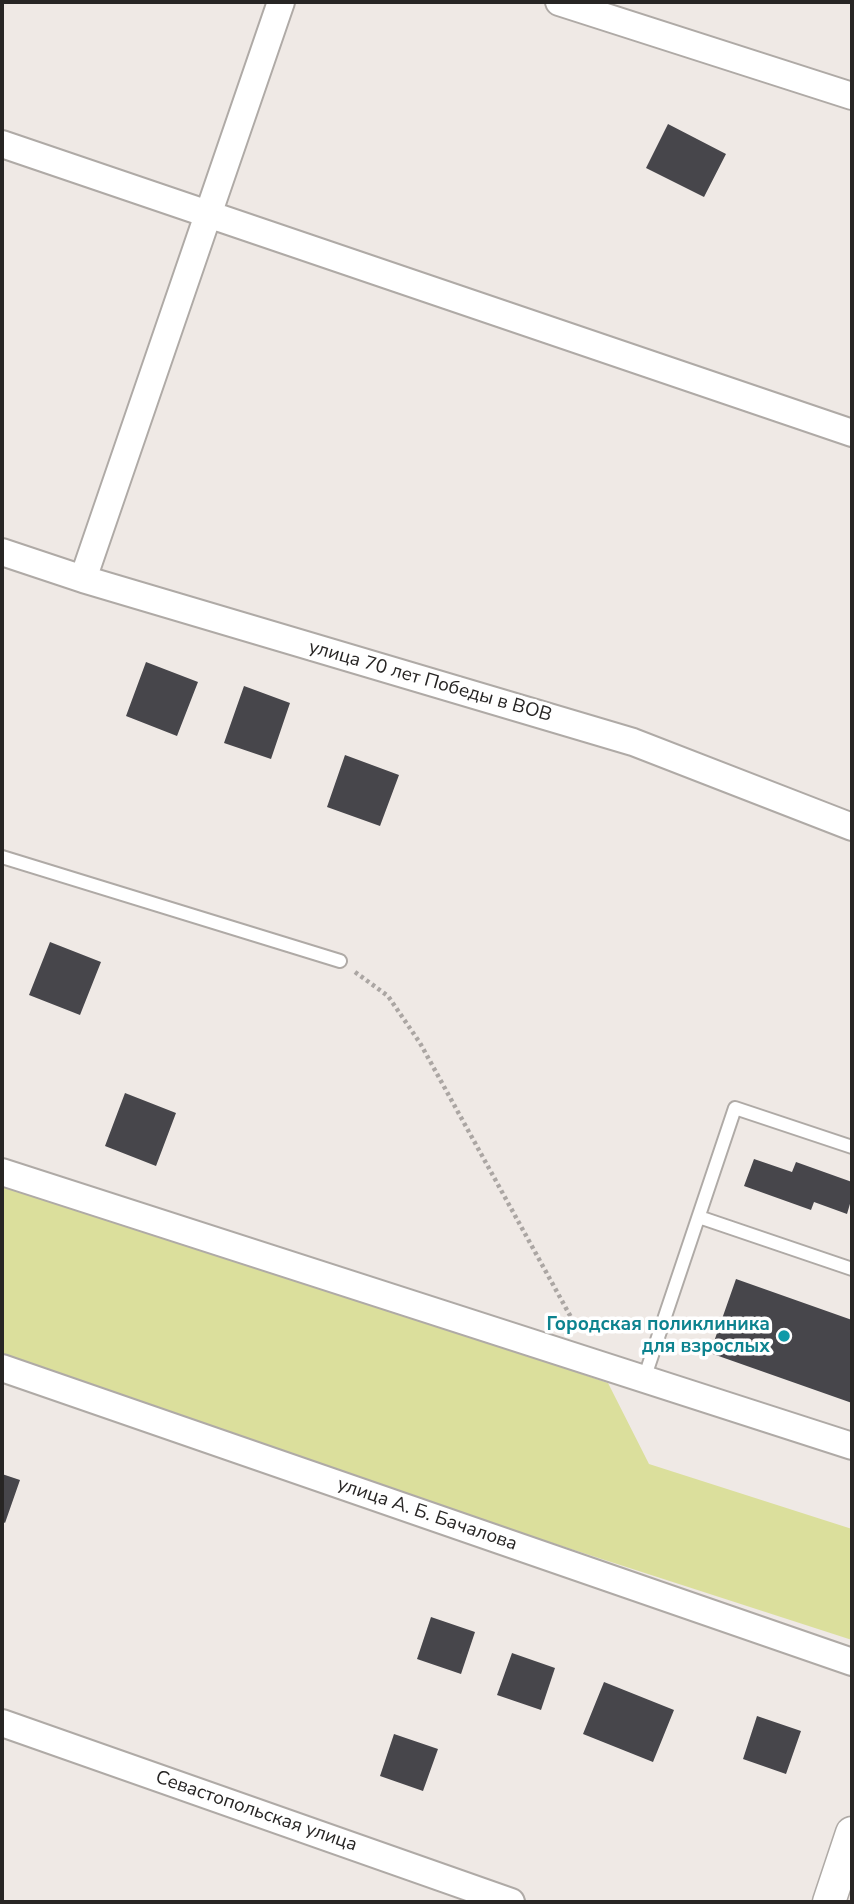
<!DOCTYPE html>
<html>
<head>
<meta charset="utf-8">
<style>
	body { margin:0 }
	#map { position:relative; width:854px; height:1904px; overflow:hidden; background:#efe9e5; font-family:"Nunito Sans",sans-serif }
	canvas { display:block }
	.frame { position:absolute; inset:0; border:4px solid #272524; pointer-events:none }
</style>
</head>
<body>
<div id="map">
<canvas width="854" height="1904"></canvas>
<div class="frame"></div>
</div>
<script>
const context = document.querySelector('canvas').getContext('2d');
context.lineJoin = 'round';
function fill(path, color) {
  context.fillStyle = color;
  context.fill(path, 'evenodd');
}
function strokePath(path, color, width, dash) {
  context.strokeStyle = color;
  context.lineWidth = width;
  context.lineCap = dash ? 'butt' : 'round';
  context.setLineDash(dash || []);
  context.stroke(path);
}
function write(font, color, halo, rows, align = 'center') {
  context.font = font + ' "Nunito Sans",sans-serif';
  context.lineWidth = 7;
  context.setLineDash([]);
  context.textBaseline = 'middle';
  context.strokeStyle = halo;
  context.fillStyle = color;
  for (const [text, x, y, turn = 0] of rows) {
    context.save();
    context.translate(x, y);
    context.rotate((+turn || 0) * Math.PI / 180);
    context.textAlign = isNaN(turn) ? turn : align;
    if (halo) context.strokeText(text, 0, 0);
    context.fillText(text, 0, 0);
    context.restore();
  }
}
const green = new Path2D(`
	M2,1175L608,1383L649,1464L852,1529V1640L2,1365Z`);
const building = new Path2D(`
	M668,124L726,154L704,197L646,168Z
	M146,662L198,682L177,736L126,716Z
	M244,686L290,703L271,759L224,743Z
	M345,755L399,775L380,826L327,807Z
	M50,942L101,962L80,1015L29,995Z
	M125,1093L176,1113L156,1166L105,1146Z
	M754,1159L792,1172L796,1162L852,1182V1197L847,1214L814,1202L811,1210L744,1186Z
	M736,1279L852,1320V1403L710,1353Z
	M2,1474L20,1480L5,1523L2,1521Z
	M431,1617L475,1632L461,1674L417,1659Z
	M512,1653L555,1668L541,1710L497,1695Z
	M604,1682L674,1710L653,1762L583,1734Z
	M757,1716L801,1731L786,1774L743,1759Z
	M394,1734L438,1749L423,1791L380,1776Z`);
const path = new Path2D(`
	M355,972L388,996L420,1043L578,1330`);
const service = new Path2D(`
	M2,857L340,961
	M699,1217L852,1269
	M644,1379L735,1108L852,1147`);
const minor = new Path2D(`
	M559,2L852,96
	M2,144L852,433
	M2,552L83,579L633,742L852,827
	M83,579L281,2
	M2,1172L852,1446
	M2,1368L852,1662
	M2,1723L511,1902`);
const tertiary = new Path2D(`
	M829,1902L852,1833`);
const markers = [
	[784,1336,7,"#0f9aa8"]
];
const streetNames = [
	["улица 70 лет Победы в ВОВ",430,682,16],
	["улица А. Б. Бачалова",427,1515,19],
	["Севастопольская улица",256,1812,19]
];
const cultureNames = [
	["Городская поликлиника",770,1325],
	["для взрослых",770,1347]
];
fill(green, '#dbdf9c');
fill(building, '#47464b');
strokePath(service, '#afaaa6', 16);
strokePath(minor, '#afaaa6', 30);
strokePath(tertiary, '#afaaa6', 35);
strokePath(path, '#aba6a3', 4.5, [3.5, 3.5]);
strokePath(service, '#fff', 12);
strokePath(minor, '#fff', 26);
strokePath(tertiary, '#fff', 32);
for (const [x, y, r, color] of markers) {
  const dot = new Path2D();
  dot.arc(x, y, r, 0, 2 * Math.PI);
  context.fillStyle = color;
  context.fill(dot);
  strokePath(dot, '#fff', 2.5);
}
write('19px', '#272524', '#fff', streetNames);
write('bold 19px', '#0d838f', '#fff', cultureNames, 'right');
</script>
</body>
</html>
